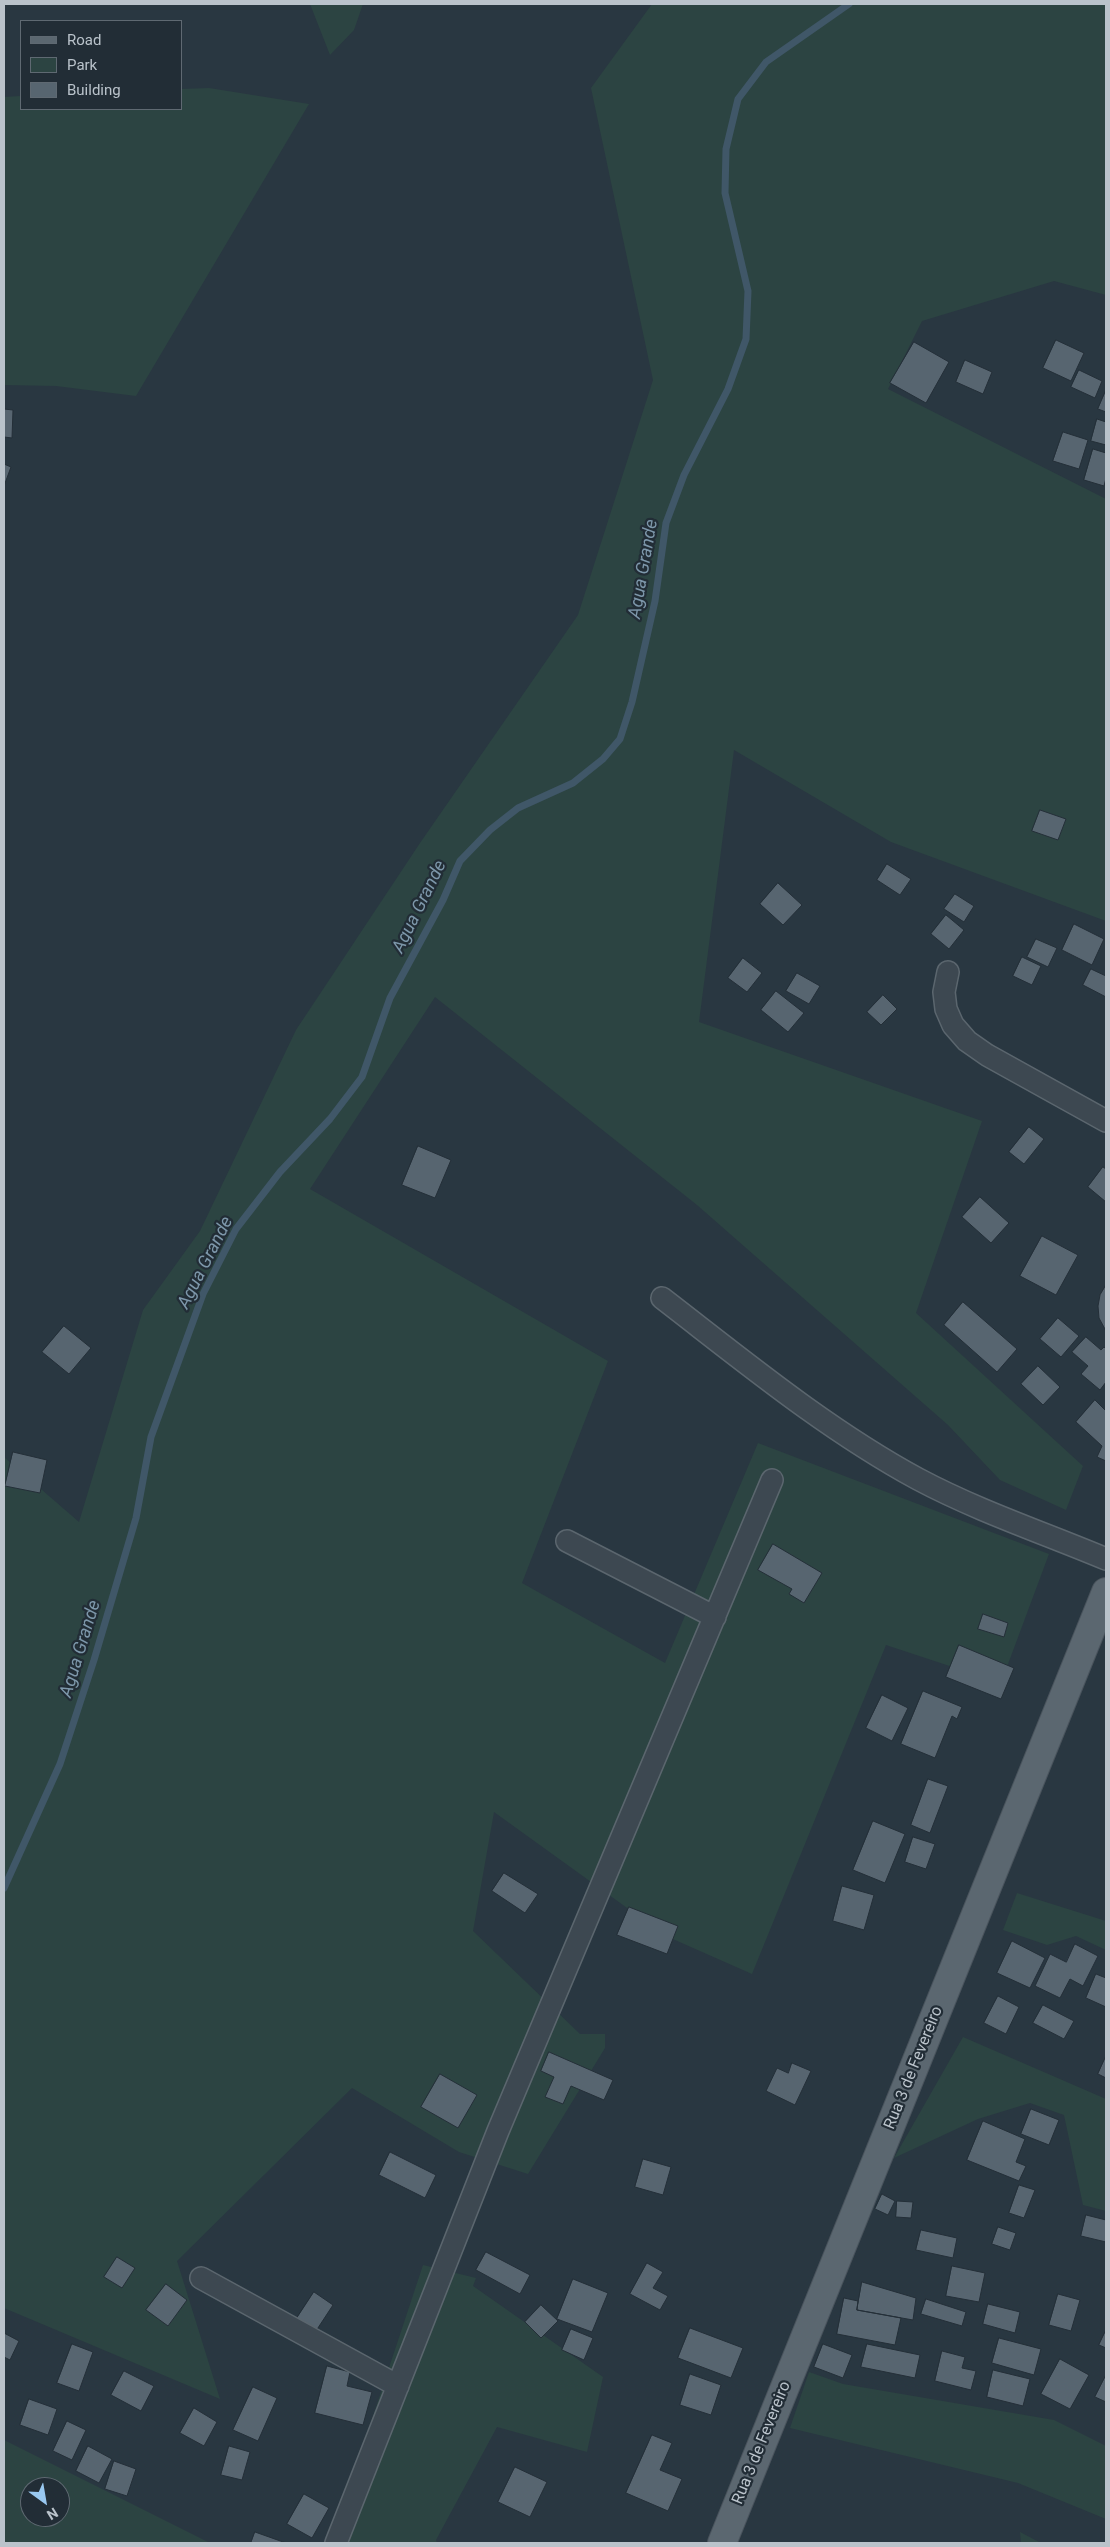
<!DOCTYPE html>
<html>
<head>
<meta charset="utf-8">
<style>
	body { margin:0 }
	#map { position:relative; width:1110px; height:2547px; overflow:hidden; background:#293741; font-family:Roboto,sans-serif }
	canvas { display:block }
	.frame { position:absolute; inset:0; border:5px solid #bac3cb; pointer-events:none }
	.legend { position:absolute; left:20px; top:20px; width:162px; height:90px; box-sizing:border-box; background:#222d36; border:1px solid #5f6972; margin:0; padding:6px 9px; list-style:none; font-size:15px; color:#bac3cb }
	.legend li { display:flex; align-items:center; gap:10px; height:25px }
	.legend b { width:25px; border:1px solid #5f6972 }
	.north { position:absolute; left:20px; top:2477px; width:50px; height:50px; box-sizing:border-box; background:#222d36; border:1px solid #5f6972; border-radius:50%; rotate:148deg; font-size:14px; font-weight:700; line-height:20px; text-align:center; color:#bac3cb }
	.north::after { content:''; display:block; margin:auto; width:18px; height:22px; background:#99c8f0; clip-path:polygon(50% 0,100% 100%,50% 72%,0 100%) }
</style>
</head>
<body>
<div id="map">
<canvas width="1110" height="2547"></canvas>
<div class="frame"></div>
<ul class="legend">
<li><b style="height:6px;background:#5b6770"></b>Road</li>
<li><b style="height:14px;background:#2c4442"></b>Park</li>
<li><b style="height:14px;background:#576570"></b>Building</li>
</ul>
<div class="north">N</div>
</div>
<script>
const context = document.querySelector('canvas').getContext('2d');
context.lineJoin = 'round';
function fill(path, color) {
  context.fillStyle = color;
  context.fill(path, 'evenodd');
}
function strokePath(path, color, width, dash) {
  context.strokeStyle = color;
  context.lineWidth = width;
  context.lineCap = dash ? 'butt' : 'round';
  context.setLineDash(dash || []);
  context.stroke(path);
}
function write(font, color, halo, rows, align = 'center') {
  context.font = font + ' Roboto,sans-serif';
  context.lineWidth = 4.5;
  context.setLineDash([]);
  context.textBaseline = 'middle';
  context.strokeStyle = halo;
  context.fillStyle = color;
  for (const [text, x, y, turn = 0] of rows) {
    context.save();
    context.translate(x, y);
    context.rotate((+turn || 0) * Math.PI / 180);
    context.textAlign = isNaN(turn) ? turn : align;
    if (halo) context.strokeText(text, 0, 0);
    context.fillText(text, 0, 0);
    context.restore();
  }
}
const green = new Path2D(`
	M310,4H363L354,30L330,55Z
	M652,4H1106V295L1054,281L922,321L888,389L1106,499V921L891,842L734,750L699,1022L982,1121L916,1313L1083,1466L1066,1510L1000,1480L948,1425L697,1205L435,997L310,1189L608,1361L522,1583L665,1663L758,1443L1049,1554L1001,1683L886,1645L752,1974L666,1936L494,1812L473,1931L580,2034H605V2048L528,2174L459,2152L352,2088L177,2261L220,2399L4,2308V1457L79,1522L143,1310L200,1231L296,1030L420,843L578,615L653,380L591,88Z
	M209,88L309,104L136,396L56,386L4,385V97L21,96V109H181V89Z
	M1017,1893L1106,1921V1950L1076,1936L1047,1945L1003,1930Z
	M963,2037L1106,2099V2211L1083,2205L1064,2115L1030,2103L978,2119L894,2158Z
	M423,2265L476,2278L473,2286L603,2377L587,2452L497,2427L436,2540L437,2543H331Z
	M809,2372L843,2384L1054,2420L1106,2446V2519L1018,2483L790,2428Z
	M4,2440L210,2543H4ZM30,2487H60V2517H30Z
	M1020,2532L1041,2543H1021Z`);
const stream = new Path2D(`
	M4,1888L60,1764L94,1660L136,1518L151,1437L203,1294L236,1229L280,1172L330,1119L362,1077L390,998L443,900L460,861L490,830L518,808L573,783L603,759L620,739L632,702L655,601L666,523L684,475L728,389L746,339L748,291L725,193L726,149L738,99L766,62L849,4`);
const building = new Path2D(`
	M1056,340L1084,353L1071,381L1043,368Z
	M914,342L949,362L926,403L890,383Z
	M965,360L992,372L983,394L956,382Z
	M1079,370L1102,381L1095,398L1071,387Z
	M1106,390V412L1098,409Z
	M4,409L13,410L12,438L4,437Z
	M1097,419L1106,422V445L1091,441Z
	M1063,432L1088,440L1079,469L1053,461Z
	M1093,449L1106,453V478L1104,486L1084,480Z
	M4,464L11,467L4,486Z
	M1040,810L1066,819L1058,840L1032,831Z
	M887,864L911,879L900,895L877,880Z
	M778,883L802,905L783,925L760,904Z
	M955,894L974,906L964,922L944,909Z
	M946,915L964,930L949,949L931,934Z
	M1074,924L1104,939L1092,965L1062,950Z
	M1036,939L1057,948L1048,967L1027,957Z
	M1022,957L1041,966L1032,985L1013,976Z
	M743,958L762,973L747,992L728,978Z
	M1091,969L1106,976V997L1083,985Z
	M797,973L820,986L809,1004L786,991Z
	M776,991L804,1013L788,1032L761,1010Z
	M883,995L897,1009L881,1025L867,1012Z
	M1029,1127L1044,1139L1024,1164L1009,1152Z
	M418,1146L451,1160L435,1198L402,1185Z
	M1103,1167L1106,1169V1202L1088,1187Z
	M980,1197L1009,1223L991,1243L962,1217Z
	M1042,1236L1078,1255L1056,1295L1020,1276Z
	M1106,1285V1331L1099,1318L1098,1306L1100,1295Z
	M963,1302L1017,1349L997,1372L944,1325Z
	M1058,1318L1079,1336L1061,1357L1040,1339Z
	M64,1326L91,1348L69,1374L42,1352Z
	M1086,1337L1101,1350L1104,1347L1106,1349V1382L1100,1390L1081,1374L1088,1366L1072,1352Z
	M1038,1366L1060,1387L1043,1405L1021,1384Z
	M1095,1400L1106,1411V1461L1097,1457L1102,1446L1076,1422Z
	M13,1452L47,1460L40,1493L5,1486Z
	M773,1544L822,1573L804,1603L789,1594L792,1589L758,1570Z
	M983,1614L1008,1623L1004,1637L978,1629Z
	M959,1645L1014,1668L1001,1699L946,1677Z
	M923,1691L962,1707L957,1719L952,1716L935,1758L901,1744Z
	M882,1695L908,1708L892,1741L866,1728Z
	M928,1779L948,1786L930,1833L911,1825Z
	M873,1821L905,1834L885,1883L853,1870Z
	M913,1837L935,1844L926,1869L905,1862Z
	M504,1873L538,1894L525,1913L492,1891Z
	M842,1886L874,1895L864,1930L833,1921Z
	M629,1907L678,1926L667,1954L617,1935Z
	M1012,1941L1045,1958L1030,1988L997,1973Z
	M1075,1944L1098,1956L1083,1986L1070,1979L1060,1998L1035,1986L1050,1954L1066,1962Z
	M1096,1974L1106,1978V2007L1086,1998Z
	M998,1996L1019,2007L1006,2034L984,2023Z
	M1043,2005L1074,2021L1064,2039L1033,2023Z
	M549,2052L613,2080L604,2100L571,2086L563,2104L545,2097L554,2077L541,2071Z
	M1106,2056V2078L1098,2074Z
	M792,2063L811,2071L795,2105L766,2091L777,2068L788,2073Z
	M440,2074L477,2095L458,2128L421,2107Z
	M1031,2109L1059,2120L1049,2145L1021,2134Z
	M983,2121L1025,2139L1016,2162L1026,2166L1019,2181L967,2160Z
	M390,2152L436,2175L425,2198L379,2175Z
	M643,2159L671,2167L663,2195L635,2187Z
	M1019,2185L1035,2190L1024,2218L1009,2213Z
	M882,2194L895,2201L888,2215L875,2209Z
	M897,2201L913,2202L911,2218L896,2217Z
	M1086,2215L1106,2220V2242L1081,2236Z
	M998,2227L1016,2233L1010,2250L992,2244Z
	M921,2230L957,2238L953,2258L916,2250Z
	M486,2252L530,2275L520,2294L476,2270Z
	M117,2257L135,2268L122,2288L104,2277Z
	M647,2263L663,2272L653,2288L668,2296L660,2310L630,2294Z
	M952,2266L985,2273L979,2302L946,2296Z
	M573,2279L608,2293L592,2332L557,2319Z
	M862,2282L916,2298L913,2320L857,2310Z
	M166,2284L187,2300L168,2326L146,2310Z
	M314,2292L333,2305L314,2334L295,2321Z
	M1058,2294L1080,2300L1071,2331L1049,2325Z
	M844,2298L858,2301L857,2310L901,2318L895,2345L837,2334Z
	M926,2299L966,2312L962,2326L921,2314Z
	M988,2304L1020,2312L1015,2333L983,2324Z
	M541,2305L558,2321L541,2338L525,2322Z
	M690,2328L743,2348L731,2378L678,2358Z
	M571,2329L593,2338L584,2360L562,2350Z
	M1106,2330V2348L1099,2345Z
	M4,2333L19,2341L10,2360L4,2357Z
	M999,2338L1041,2349L1034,2375L992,2363Z
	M72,2344L93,2352L79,2391L57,2383Z
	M823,2344L852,2355L843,2378L814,2367Z
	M867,2344L920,2355L915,2378L861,2367Z
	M942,2351L965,2357L962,2368L976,2371L971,2390L935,2381Z
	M1060,2359L1089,2375L1070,2409L1041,2394Z
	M327,2366L350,2372L347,2386L372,2392L363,2425L315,2413Z
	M993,2370L1030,2379L1023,2406L987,2397Z
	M124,2371L154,2386L141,2411L111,2395Z
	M690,2374L721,2385L711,2415L680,2405Z
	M1106,2375V2402L1095,2397Z
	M253,2387L277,2398L258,2441L233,2430Z
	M29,2399L57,2409L48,2435L20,2425Z
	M194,2408L217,2422L204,2446L180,2433Z
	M67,2421L86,2430L72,2460L53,2451Z
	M652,2435L672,2443L660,2470L682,2479L668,2511L626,2493Z
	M88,2446L112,2459L99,2483L76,2471Z
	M229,2446L250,2452L242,2480L221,2475Z
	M114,2461L136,2469L127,2496L105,2489Z
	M515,2467L547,2482L530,2517L498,2502Z
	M304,2494L329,2508L312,2538L287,2524Z
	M255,2532L286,2543H251Z`);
const street = new Path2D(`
	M948,972L944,992L946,1009L953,1025L967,1041L987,1055L1106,1121
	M662,1298C745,1362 826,1429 918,1479C978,1511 1044,1533 1106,1559
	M567,1541L715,1617
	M201,2278L398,2386
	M336,2543L498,2131L772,1480`);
const primary = new Path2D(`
	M722,2543L1106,1592`);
const streetNames = [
	["Rua 3 de Fevereiro",914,2068,-68],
	["Rua 3 de Fevereiro",762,2443,-68]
];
const waterNames = [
	["Agua Grande",644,569,-80],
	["Agua Grande",420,907,-64],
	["Agua Grande",206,1263,-63],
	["Agua Grande",81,1649,-73]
];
fill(green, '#2c4442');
strokePath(stream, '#405768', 7);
fill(building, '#576570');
strokePath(building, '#242f38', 1);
strokePath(street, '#5b666e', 24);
strokePath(primary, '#4a545d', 30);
strokePath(street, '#3d4851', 21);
strokePath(primary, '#5b6770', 28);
write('16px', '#bac3cb', '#222d36', streetNames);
write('italic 18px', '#7d97aa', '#222d36', waterNames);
</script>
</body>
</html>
